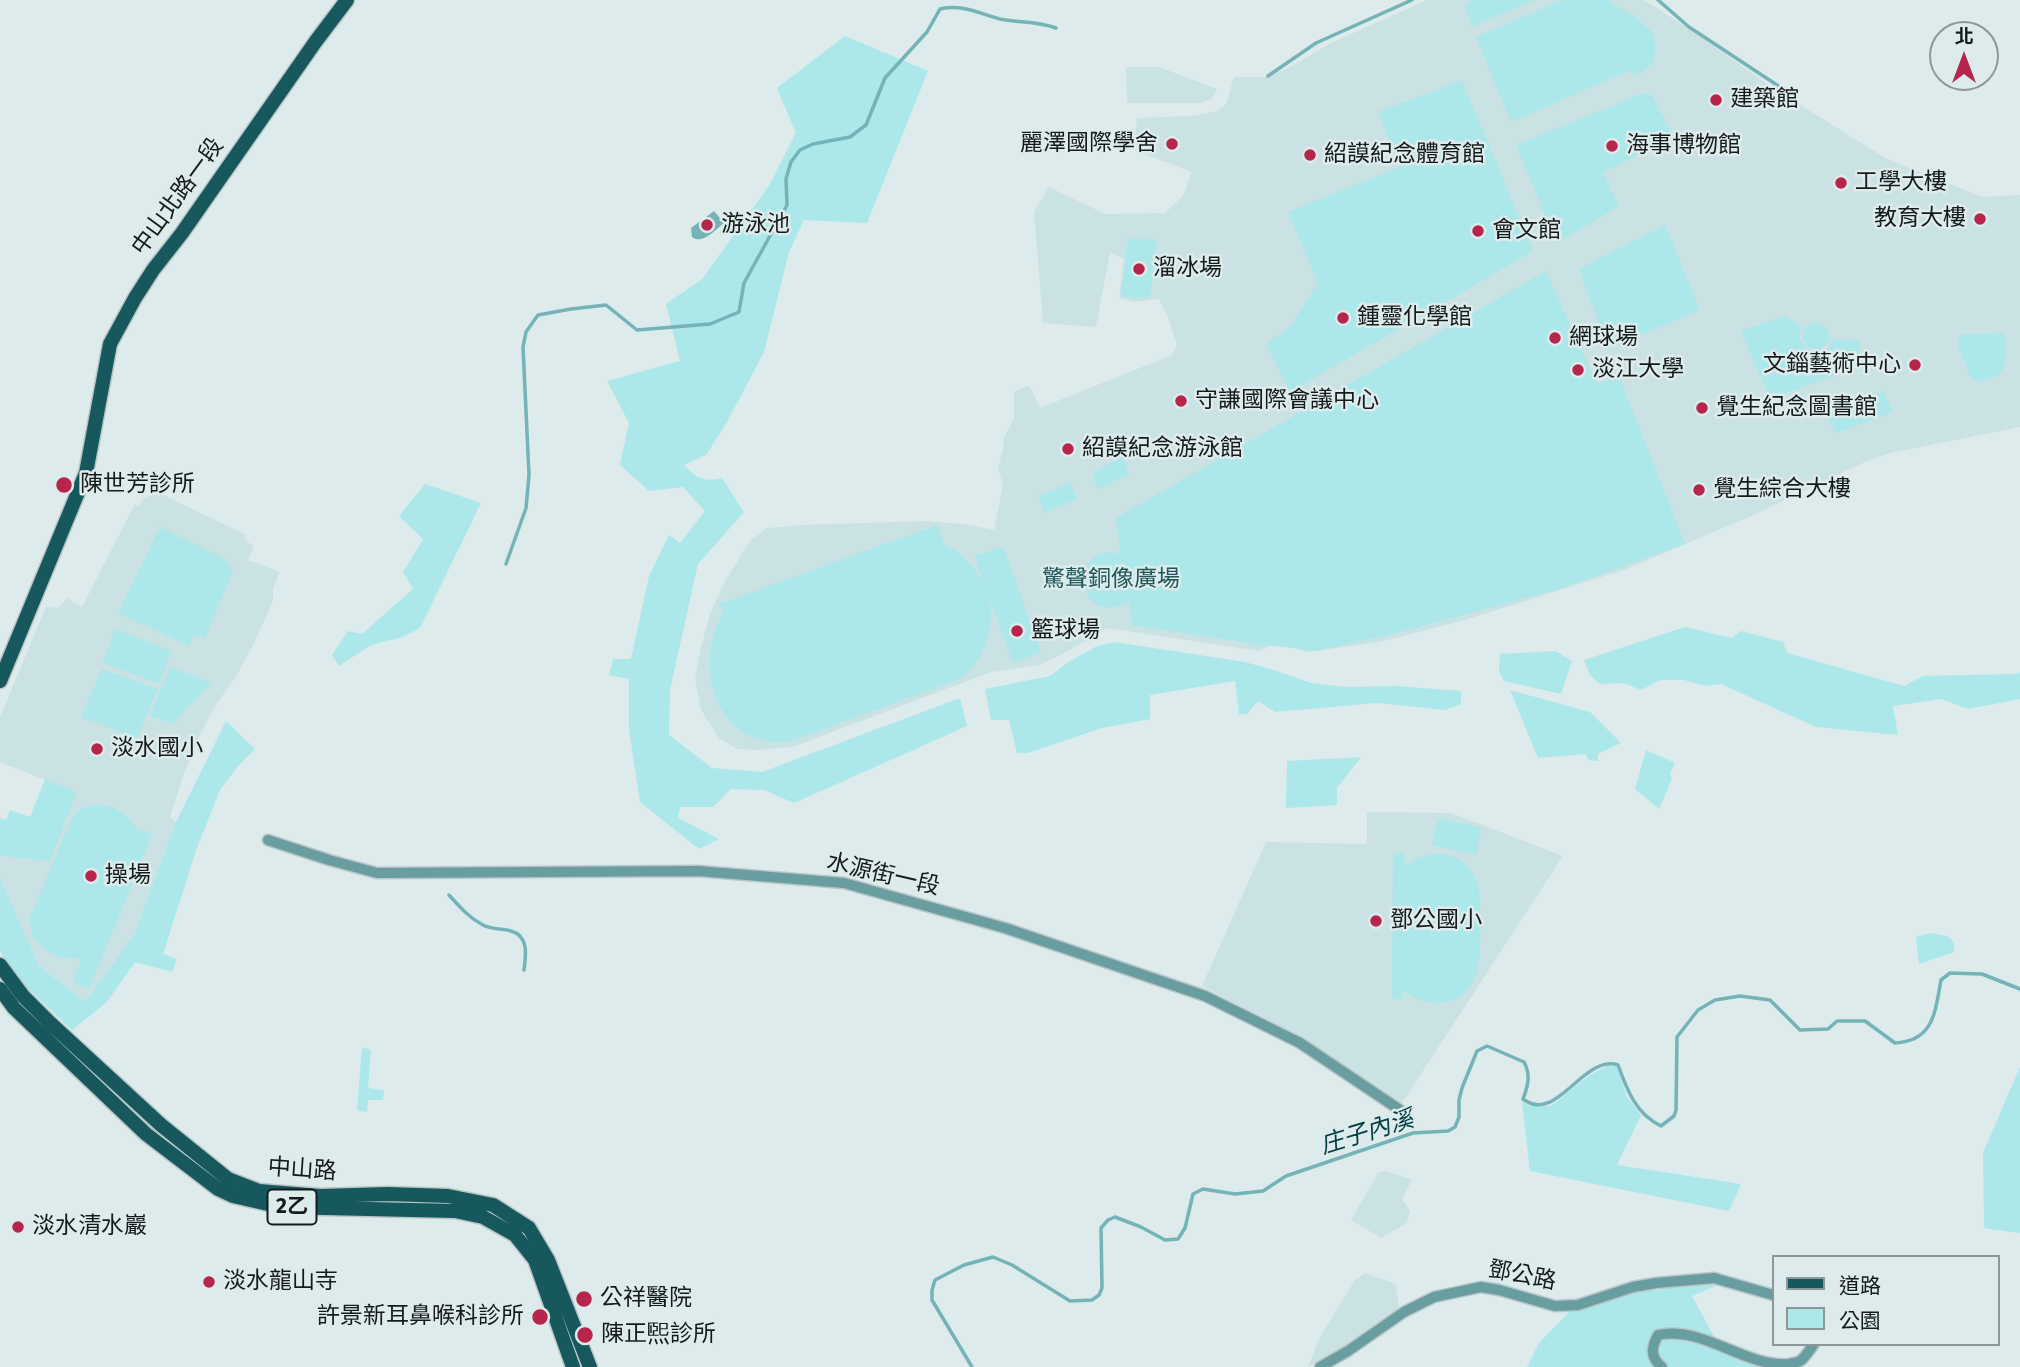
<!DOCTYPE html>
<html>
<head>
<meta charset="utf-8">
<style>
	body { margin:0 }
	#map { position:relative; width:2020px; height:1367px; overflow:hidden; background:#ddebec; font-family:"Fira Sans","Noto Sans TC",sans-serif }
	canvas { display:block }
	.legend { position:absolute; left:1772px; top:1255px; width:228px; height:91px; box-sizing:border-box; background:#ddebec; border:2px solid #8d9798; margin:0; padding:9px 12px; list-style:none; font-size:21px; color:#151a1b }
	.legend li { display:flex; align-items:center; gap:14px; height:35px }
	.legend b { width:35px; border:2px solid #8d9798 }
	.north { position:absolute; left:1929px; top:21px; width:70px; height:70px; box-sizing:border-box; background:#ddebec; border:2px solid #8d9798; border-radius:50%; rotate:0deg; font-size:19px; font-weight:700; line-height:28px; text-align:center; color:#151a1b }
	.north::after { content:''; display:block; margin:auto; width:24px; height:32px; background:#b6254b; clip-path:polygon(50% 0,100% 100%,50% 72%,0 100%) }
</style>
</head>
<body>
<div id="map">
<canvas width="2020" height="1367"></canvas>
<ul class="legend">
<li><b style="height:9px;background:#16585c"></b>道路</li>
<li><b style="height:19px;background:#ace7ea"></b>公園</li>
</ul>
<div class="north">北</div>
</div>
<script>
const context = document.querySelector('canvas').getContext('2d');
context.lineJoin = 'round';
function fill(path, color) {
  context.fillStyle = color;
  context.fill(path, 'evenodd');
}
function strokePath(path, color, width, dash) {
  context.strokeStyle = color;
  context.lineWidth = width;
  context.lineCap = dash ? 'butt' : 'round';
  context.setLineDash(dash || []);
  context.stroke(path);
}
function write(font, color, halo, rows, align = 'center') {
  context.font = font + ' "Fira Sans","Noto Sans TC",sans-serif';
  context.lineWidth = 5;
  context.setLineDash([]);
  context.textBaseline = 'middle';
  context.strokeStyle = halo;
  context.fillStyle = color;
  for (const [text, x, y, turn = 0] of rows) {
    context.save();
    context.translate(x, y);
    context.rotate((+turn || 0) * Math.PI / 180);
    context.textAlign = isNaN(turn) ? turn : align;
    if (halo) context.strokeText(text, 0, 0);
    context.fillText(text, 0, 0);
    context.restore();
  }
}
const built = new Path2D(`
	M1427,0H1644L1688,28L1770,86L1887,159L1983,197L2020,195V427L1890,453L1867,461L1749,517L1624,570L1468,619L1380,642L1307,652L1294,647L1273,645L1259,651L1107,628L1061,655L1039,665L991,672L792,747L756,750L737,749L719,738L701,710L695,679L701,647L710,614L725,581L750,541L767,528L804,525L924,521L962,524L994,530L1003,486L998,468L1003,449L1004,437L1014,419V392L1029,385L1040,408L1172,355L1177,345L1169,320L1159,299L1134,302L1119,298L1124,259L1110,252L1096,327L1043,323L1034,212L1049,187L1105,214L1165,213L1183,196L1192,172L1134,150L1137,118L1192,116L1218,111L1226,104L1234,77H1266L1285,70L1333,42Z
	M1126,67H1159L1217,89L1211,99L1201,103H1127Z
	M157,492L244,534L246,541L254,546L248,560L280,572L273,588V601L254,643L237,675L215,706L199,737L184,774L170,817L176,822L135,933L85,1002L39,966L0,877V856L50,861L76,792L0,762V717L46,607L58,608L67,598L82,607L135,504L139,506L142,500Z
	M1367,812L1451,813L1563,856L1402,1103L1304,1040L1202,986L1266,842L1367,844Z
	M1386,1171L1412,1180L1402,1199L1410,1211L1407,1223L1381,1238L1351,1220L1378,1173Z
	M1365,1273L1396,1284L1399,1309L1348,1345L1308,1367L1319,1339L1355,1280Z`);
const green = new Path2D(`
	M1475,0H1534L1472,27L1464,6Z
	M1562,0H1607L1638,19L1654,34C1656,57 1658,65 1634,76L1631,70L1511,122L1476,37Z
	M845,36L928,71L867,223L804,220L789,252L764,352L726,424L706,455L684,465C696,479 705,482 722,478L744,512L698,564L670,690L669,735L712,768L762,772L960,698L967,726L794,803L764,790L731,789L713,807H680L678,818L719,839L699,849L640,802L629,729V679L609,675L613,659H631L649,576L669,535L680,543L705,511L683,487L649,491L620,465L629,423L607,381L680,361L666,304L702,279L770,184L796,133L777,88Z
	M1462,80L1533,251L1290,392L1266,343L1291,326L1318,283L1288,212L1400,167L1378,112Z
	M1644,93L1652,95L1674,138L1603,172L1619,206L1557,243L1516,145Z
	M1665,225L1700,310L1608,349L1579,269Z
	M1128,239H1152L1156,241L1150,297L1135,298L1121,296Z
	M1546,271L1597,384L1619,376L1685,544L1559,589L1400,632L1317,651L1257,644L1132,625L1129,602C1073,631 1067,539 1121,554L1116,518Z
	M1784,316L1801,325L1799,336L1808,352L1829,349L1833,339L1860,340V366L1770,399L1741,331Z
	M1803 336a13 13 0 1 1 26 0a13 13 0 1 1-26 0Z
	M2000,333L2004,335C2007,344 2007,367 1999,374C1995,377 1991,378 1988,379C1981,382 1978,382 1971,378L1958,346L1959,337L1963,334Z
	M1883,391L1893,412L1836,433L1825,415Z
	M1123,457L1129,475L1097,489L1092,473Z
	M1070,483L1077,499L1045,513L1038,496Z
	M425,484L481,503L420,628L403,637L371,645L339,666L332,655L348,631L362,634L413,589L403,572L423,539L399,516Z
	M937,525L944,544C962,552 974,567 984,584L975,556L1003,546L1041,652L1013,663L990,600C994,631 985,659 960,679L791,741C782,742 773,743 764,741C709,728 697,656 723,614L719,604Z
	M160,527L227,560L226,564L234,568L205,638L194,634L189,646L118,613Z
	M1685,627L1731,638L1741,631L1783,642L1787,653L1904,686L1923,676L2016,674L2020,672V699L1968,709L1941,699L1893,706L1898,735L1816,727L1721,684L1705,686L1684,680H1660L1641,690L1624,683L1600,684L1590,675L1584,660Z
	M115,629L172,651L159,684L103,663Z
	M1114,642L1245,662L1277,671L1311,683L1346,687L1396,686L1461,691V704L1445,710L1377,703L1275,712L1258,701L1247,714H1239L1235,681L1150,695V719L1102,728L1028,753H1017L1009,720H991L985,689L1050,676L1070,661L1097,646Z
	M1555,651L1572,661L1561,694L1504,681L1499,671L1500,654Z
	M170,667L212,683L179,716L174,724L150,716Z
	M102,669L158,689L137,738L81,717Z
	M1510,690L1590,712L1621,743L1598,754V761L1588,760L1586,754L1538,758Z
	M226,721L255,749L238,766L220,790L197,848L163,954L177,959L172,972L135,962L106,1003L72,1030L19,980L0,951V877L39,966L85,1002L135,933L176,822Z
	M1646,750L1675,763L1670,773L1672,779L1659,809L1635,789Z
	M1361,757L1337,788V805L1286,808L1287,761Z
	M45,779L77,792L50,861L0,856V818L6,820L10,810L30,817Z
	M89,805H101L114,808L126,815L136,828L152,835L89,989L73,982L82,958C54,961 29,948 30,917L71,820L79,811Z
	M1438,818L1482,828L1476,855L1432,845Z
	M1393,853H1404L1405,866C1430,846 1469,850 1478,886C1482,898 1481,959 1477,972C1467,1008 1428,1011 1403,990V999H1392Z
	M1930,933L1947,936L1954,942V952L1919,964L1916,937Z
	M362,1047L371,1050L368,1088L384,1090L383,1100H368L367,1112L357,1110Z
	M1609,1065L1617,1067L1627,1097L1641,1115L1617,1165L1741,1184L1729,1211L1530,1171L1522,1102L1528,1105L1551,1106L1590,1075Z
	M2020,1067V1233L1984,1228L1983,1153Z
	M1718,1285L1692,1296L1713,1335L1758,1367H1527L1539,1343L1572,1309L1631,1293L1686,1286Z`);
const water = new Path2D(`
	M714,211L724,223C715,230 703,245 692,237L691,228Z`);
const stream = new Path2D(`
	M1658,0L1689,27L1780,87
	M1268,76L1316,43L1412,0
	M506,564L526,508L529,475L523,347L526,332L538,315L571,309L606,305L637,330L710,324L739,312L744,283L787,205L786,179L791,162L800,150L813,144L850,137L866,125L885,78L927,32L940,9C963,4 978,13 1000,19C1020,23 1035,21 1056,28
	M449,895C460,907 469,918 483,925C492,930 502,928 511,931C529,936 526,955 524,970
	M972,1367L932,1300V1290L935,1280L964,1265L993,1257L1012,1265L1070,1301L1092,1300L1099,1295L1102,1288L1101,1228L1108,1220L1115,1217L1141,1227L1165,1240L1178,1239L1185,1228L1193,1194L1203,1189L1235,1194L1263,1191L1286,1176L1413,1133L1448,1131L1455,1127L1459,1117V1100L1462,1088L1477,1051L1487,1046L1524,1062C1531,1075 1528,1086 1523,1099C1557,1125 1583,1054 1618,1065C1627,1090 1636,1114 1661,1126L1674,1116L1676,1110L1677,1037L1698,1010L1715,1000L1740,996L1770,1000L1800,1030L1828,1029L1837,1021H1865L1895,1043C1934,1041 1935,1012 1941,980L1950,973L1982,974L2020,989`);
const minor = new Path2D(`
	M268,840L329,860L377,873L698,871L844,883L1005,928L1205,996L1300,1043L1406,1114
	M1320,1367L1348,1351L1404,1312L1434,1297L1481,1287L1499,1290L1555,1306L1578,1305L1633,1287L1656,1283L1714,1278L1773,1295
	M1662,1367C1650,1357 1651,1348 1658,1335C1703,1325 1743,1367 1789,1364C1792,1363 1796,1363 1800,1361C1805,1358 1810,1349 1814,1344`);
const major = new Path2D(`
	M0,681L86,473L110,344L135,298L153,270L182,233L316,41L347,0
	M0,965L23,996L50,1023L161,1125L228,1179L259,1191L320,1196L388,1194L448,1196L493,1205L529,1228L548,1260L590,1367
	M0,989L14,1008L146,1134L218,1189L233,1196L281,1207L455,1211L483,1217L515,1235L535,1260L573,1367`);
const markers = [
	[1716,100,7,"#b6254b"],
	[1172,144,7,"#b6254b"],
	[1612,146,7,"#b6254b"],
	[1310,155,7,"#b6254b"],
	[1841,183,7,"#b6254b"],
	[1980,219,7,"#b6254b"],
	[707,225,7,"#b6254b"],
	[1478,231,7,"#b6254b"],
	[1139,269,7,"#b6254b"],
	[1343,318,7,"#b6254b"],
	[1555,338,7,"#b6254b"],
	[1915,365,7,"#b6254b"],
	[1578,370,7,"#b6254b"],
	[1181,401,7,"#b6254b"],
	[1702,408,7,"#b6254b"],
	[1068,449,7,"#b6254b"],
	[64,485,9,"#b6254b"],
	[1699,490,7,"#b6254b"],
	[1017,631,7,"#b6254b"],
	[97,749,7,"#b6254b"],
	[91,876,7,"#b6254b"],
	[1376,921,7,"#b6254b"],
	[18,1227,7,"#b6254b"],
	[209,1282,7,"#b6254b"],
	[584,1299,9,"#b6254b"],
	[540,1317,9,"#b6254b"],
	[585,1335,9,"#b6254b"]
];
const shields = [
	[292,1207,49]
];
const shieldNames = [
	["2乙",292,1207]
];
const poiNames = [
	["建築館",1730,100],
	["麗澤國際學舍",1158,144,"right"],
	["海事博物館",1626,146],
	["紹謨紀念體育館",1324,155],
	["工學大樓",1855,183],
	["教育大樓",1966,219,"right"],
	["游泳池",721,225],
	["會文館",1492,231],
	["溜冰場",1153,269],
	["鍾靈化學館",1357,318],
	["網球場",1569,338],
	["文錙藝術中心",1901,365,"right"],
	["淡江大學",1592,370],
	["守謙國際會議中心",1195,401],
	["覺生紀念圖書館",1716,408],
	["紹謨紀念游泳館",1082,449],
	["陳世芳診所",80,485],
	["覺生綜合大樓",1713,490],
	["籃球場",1031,631],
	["淡水國小",111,749],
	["操場",105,876],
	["鄧公國小",1390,921],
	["淡水清水巖",32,1227],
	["淡水龍山寺",223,1282],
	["公祥醫院",600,1299],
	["許景新耳鼻喉科診所",524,1317,"right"],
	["陳正煕診所",601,1335]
];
const streetNames = [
	["中山北路一段",178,197,-54],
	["水源街一段",883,875,13],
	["中山路",302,1170,4],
	["鄧公路",1522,1276,11]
];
const parkNames = [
	["驚聲銅像廣場",1111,580]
];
const waterNames = [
	["庄子內溪",1367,1133,-17]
];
fill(built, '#cae2e3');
fill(green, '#ace7ea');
fill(water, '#74b3b7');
strokePath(stream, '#74b3b7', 3.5);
strokePath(minor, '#b9c5c6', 13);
strokePath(major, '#b9c5c6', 17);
strokePath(minor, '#689ea0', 10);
strokePath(major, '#16585c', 14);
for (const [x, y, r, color] of markers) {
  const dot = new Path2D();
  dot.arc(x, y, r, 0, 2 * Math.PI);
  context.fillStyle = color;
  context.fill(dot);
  strokePath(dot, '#ddebec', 2.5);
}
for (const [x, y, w] of shields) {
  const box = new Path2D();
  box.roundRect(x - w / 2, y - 17.5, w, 35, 5);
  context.fillStyle = '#ddebec';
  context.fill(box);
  strokePath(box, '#151a1b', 2);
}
write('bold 21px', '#151a1b', null, shieldNames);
write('23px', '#151a1b', '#ddebec', poiNames, 'left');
write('23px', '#151a1b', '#ddebec', streetNames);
write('23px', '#20575a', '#ddebec', parkNames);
write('italic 24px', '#003e41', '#ddebec', waterNames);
</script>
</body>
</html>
